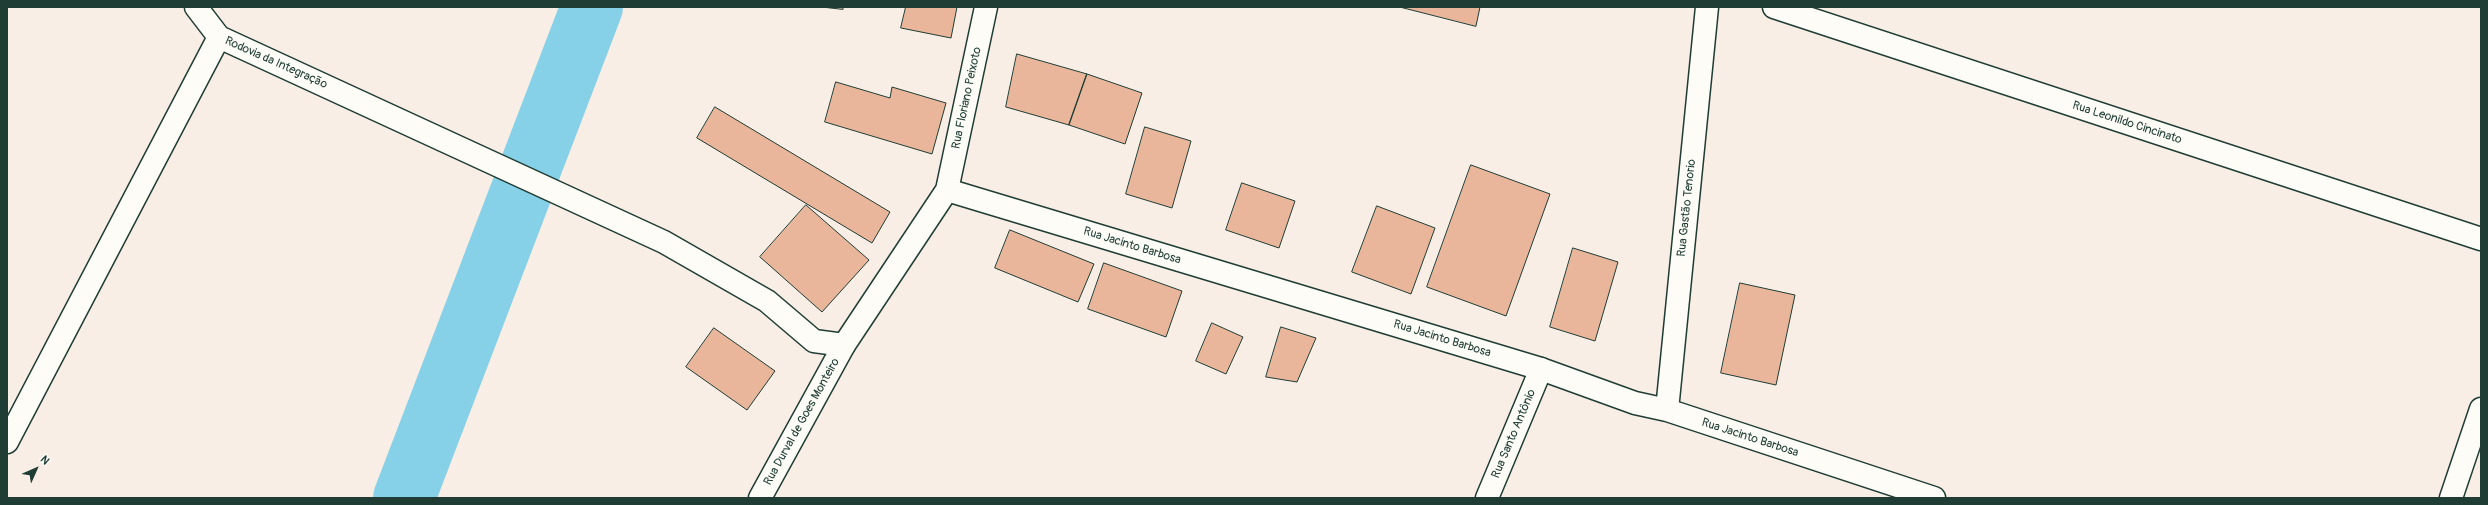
<!DOCTYPE html>
<html>
<head>
<meta charset="utf-8">
<style>
	body { margin:0 }
	#map { position:relative; width:2488px; height:505px; overflow:hidden; background:#f9eee5; font-family:Pangolin,sans-serif }
	canvas { display:block }
	.frame { position:absolute; inset:0; border:8px solid #1f3d34; pointer-events:none }
	.north { position:absolute; left:16px; top:449px; width:40px; height:40px; -webkit-text-stroke:3px #fdfcf7; paint-order:stroke; rotate:45deg; font-size:11px; font-weight:700; line-height:16px; text-align:center; color:#1f3d34 }
	.north::after { content:''; display:block; margin:auto; width:14px; height:18px; background:#1f3d34; clip-path:polygon(50% 0,100% 100%,50% 72%,0 100%) }
</style>
</head>
<body>
<div id="map">
<canvas width="2488" height="505"></canvas>
<div class="frame"></div>
<div class="north">N</div>
</div>
<script>
const context = document.querySelector('canvas').getContext('2d');
context.lineJoin = 'round';
function strokePath(path, color, width, dash) {
  context.strokeStyle = color;
  context.lineWidth = width;
  context.lineCap = dash ? 'butt' : 'round';
  context.setLineDash(dash || []);
  context.stroke(path);
}
function fill(path, color) {
  context.fillStyle = color;
  context.fill(path, 'evenodd');
}
function write(font, color, halo, rows, align = 'center') {
  context.font = font + ' Pangolin,sans-serif';
  context.lineWidth = 3;
  context.setLineDash([]);
  context.textBaseline = 'middle';
  context.strokeStyle = halo;
  context.fillStyle = color;
  for (const [text, x, y, turn = 0] of rows) {
    context.save();
    context.translate(x, y);
    context.rotate((+turn || 0) * Math.PI / 180);
    context.textAlign = isNaN(turn) ? turn : align;
    if (halo) context.strokeText(text, 0, 0);
    context.fillText(text, 0, 0);
    context.restore();
  }
}
const river = new Path2D(`
	M404,498L592,7`);
const building = new Path2D(`
	M822,7H843V9Z
	M906,7H957L951,38L901,28Z
	M1400,7H1480L1476,26Z
	M1017,54L1087,74L1069,125L1006,107Z
	M1087,74L1142,93L1125,144L1069,125Z
	M836,82L890,98L892,87L946,103L932,154L825,122Z
	M715,107L890,212L872,243L697,138Z
	M1145,127L1191,141L1172,208L1126,194Z
	M1471,165L1550,194L1506,316L1427,287Z
	M1242,183L1295,201L1279,248L1226,230Z
	M806,205L869,260L822,312L760,257Z
	M1377,206L1435,228L1411,294L1352,272Z
	M1010,230L1094,264L1078,302L995,268Z
	M1573,248L1618,262L1595,341L1550,327Z
	M1104,263L1182,291L1166,337L1088,309Z
	M1740,283L1795,295L1776,385L1721,373Z
	M1212,323L1243,337L1226,374L1196,361Z
	M1281,327L1316,338L1297,382L1266,377Z
	M714,328L775,371L747,410L686,367Z`);
const street = new Path2D(`
	M760,498L844,345
	M1487,498L1541,369
	M2451,498L2481,409`);
const secondary = new Path2D(`
	M196,7L219,37L664,242L767,301L814,341L844,345L947,190L986,7
	M1774,7L2481,239
	M947,190L1541,369L1635,403L1667,410L1934,498
	M1667,410L1707,7
	M7,442L219,37`);
const streetNames = [
	["Rodovia da Integração",276,63,24],
	["Rua Floriano Peixoto",967,98,-78],
	["Rua Leonildo Cincinato",2127,123,18],
	["Rua Gastão Tenorio",1687,208,-84],
	["Rua Jacinto Barbosa",1132,246,17],
	["Rua Jacinto Barbosa",1442,339,17],
	["Rua Durval de Goes Monteiro",802,422,-61],
	["Rua Santo Antônio",1514,434,-67],
	["Rua Jacinto Barbosa",1750,438,18]
];
strokePath(river, '#86d1e7', 62);
fill(building, '#e9b59b');
strokePath(building, '#1f3d34', 1);
strokePath(street, '#1f3d34', 25);
strokePath(secondary, '#1f3d34', 25);
strokePath(street, '#fdfcf7', 22);
strokePath(secondary, '#fdfcf7', 22);
write('12px', '#1f3d34', '#fdfcf7', streetNames);
</script>
</body>
</html>
